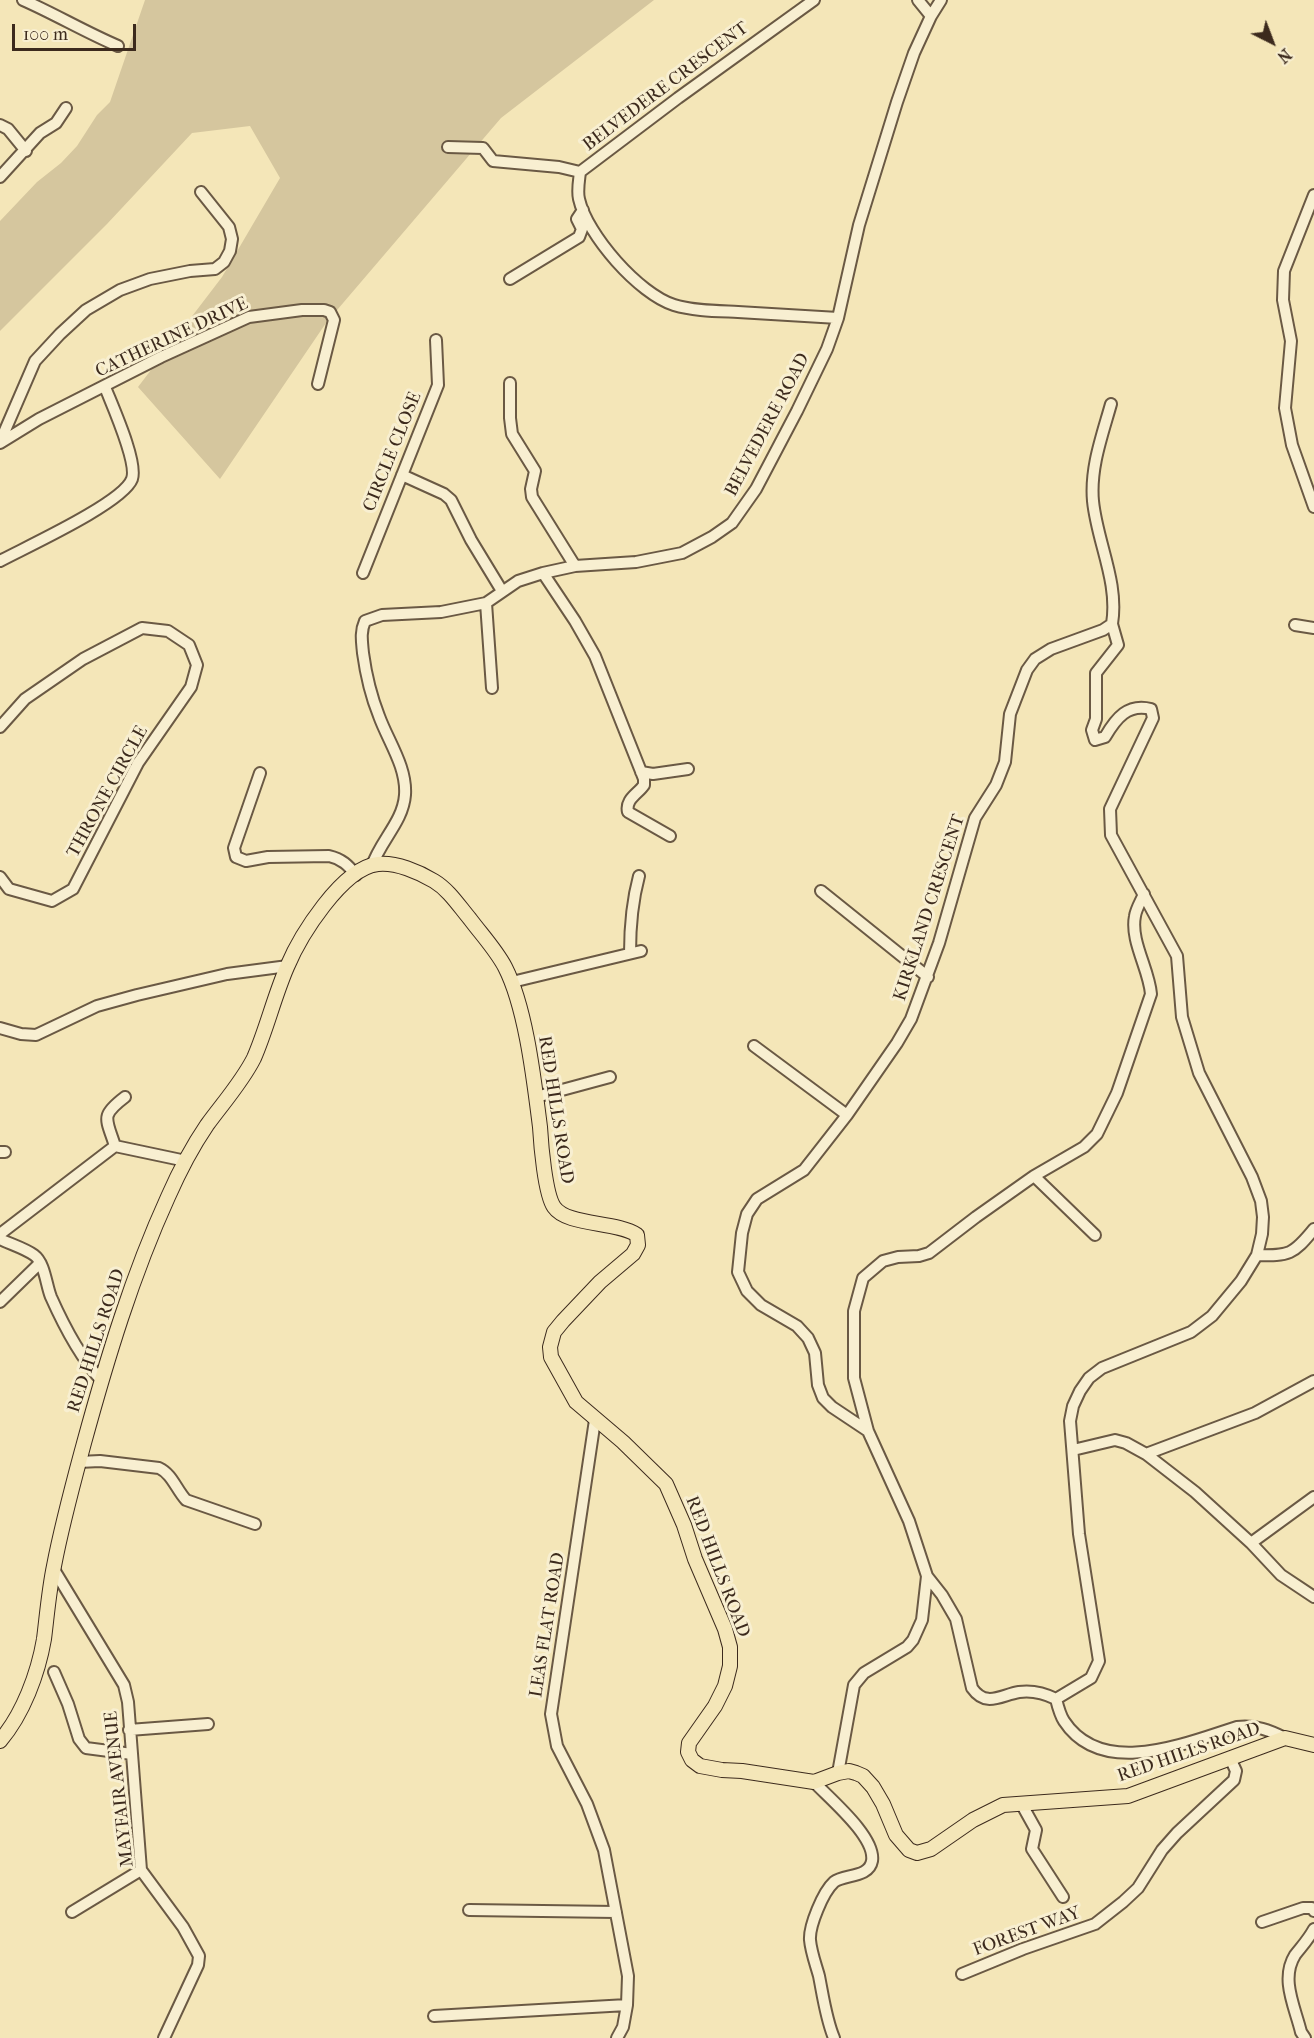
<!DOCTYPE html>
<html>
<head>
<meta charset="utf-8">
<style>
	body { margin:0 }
	#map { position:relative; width:1314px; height:2038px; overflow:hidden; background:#f4e6b8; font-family:"IM FELL French Canon",serif }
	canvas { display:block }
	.north { position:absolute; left:1242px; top:12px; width:60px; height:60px; -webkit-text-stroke:4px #f8efd1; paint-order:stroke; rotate:138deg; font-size:16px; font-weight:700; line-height:24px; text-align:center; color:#3c2a1d }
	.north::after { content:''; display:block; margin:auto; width:21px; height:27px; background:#3c2a1d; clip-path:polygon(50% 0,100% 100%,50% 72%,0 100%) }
	.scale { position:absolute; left:12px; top:24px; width:124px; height:27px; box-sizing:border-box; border:3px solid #3c2a1d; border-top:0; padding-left:8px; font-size:18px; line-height:21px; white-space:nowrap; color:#3c2a1d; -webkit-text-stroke:4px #f8efd1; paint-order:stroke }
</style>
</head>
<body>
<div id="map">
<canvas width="1314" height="2038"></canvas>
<div class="north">N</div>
<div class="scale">100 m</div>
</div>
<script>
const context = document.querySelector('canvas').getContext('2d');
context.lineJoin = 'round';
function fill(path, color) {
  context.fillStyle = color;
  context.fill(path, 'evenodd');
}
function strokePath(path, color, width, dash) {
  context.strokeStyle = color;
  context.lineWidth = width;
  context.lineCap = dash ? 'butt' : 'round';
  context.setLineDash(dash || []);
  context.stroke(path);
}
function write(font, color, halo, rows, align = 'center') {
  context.font = font + ' "IM FELL French Canon",serif';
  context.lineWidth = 6;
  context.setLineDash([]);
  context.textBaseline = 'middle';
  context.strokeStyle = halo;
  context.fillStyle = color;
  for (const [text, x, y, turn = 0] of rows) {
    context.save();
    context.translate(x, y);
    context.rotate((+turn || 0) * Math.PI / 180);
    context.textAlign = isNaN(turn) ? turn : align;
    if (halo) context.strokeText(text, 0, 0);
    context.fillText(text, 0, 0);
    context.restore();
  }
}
const green = new Path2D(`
	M145,0H654L501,118L326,323L220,479L138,387L222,277L280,178L250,126L192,133L107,224L0,331V221L37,182L61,163L77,146L97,115L110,102Z`);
const minor = new Path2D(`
	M23,0C55,14 85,32 118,46
	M814,0L678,98L580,172C579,181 577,191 579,199C587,235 639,294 674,305C694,311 717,311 738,312C771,314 804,316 838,318
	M918,0L931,16
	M0,125L8,129L26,151
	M448,147L483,148L493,161L559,167L580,172
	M0,177L40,133L56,123L66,108
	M1314,195L1284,271L1283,300L1291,341L1285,408L1292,445L1314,507
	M510,279L579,237L582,229L577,219L583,210
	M510,383V418L512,434L535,471L531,489L532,497L575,566
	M0,442L35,361L60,334L86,310L120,290L150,279L190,271L215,269L224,262L230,251L232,239L229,227L201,192
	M0,443L39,419L161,357L249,317L302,310H324L330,312L334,320L318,384
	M402,475L444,494L451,500L471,540L502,591
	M0,561C26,547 123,503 132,479C138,462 112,405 105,387
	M363,573L438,385L436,340
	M543,573L575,621L595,656L644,779V785C638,794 625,799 628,812L670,836
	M486,603L492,688
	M1295,625L1314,628
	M0,727L25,699L83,659L142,628L168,631L189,645L197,665L191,687L138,763L73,889L52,901L9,889L0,877
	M641,772L653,774L688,769
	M260,773L234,848L236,857L246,861L268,857L329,856C342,859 348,865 356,875
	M372,866C380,841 403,822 405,795C407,767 388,741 379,716C371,696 366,675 363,653C362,642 360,632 365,621L382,615L441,612L486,603L518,581L543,573L575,566L636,562L682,553L712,537L732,523L756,489L797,411L827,349L838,318L859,225L897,102L914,53L931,16L941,0
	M821,891L928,977
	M630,953C630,927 632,902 639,876
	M512,982L641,951
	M0,1028L21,1034L36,1035L97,1006L137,995L227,974L288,966
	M754,1046L847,1115
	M536,1097L610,1077
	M115,1146C106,1118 100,1116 125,1097
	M0,1152H5
	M1034,1176L1095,1235
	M0,1234L115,1146L186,1161
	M0,1239C10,1244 24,1248 34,1255C45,1263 46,1285 51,1297C63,1324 81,1358 101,1380
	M1257,1255C1289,1256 1293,1255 1314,1229
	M0,1302L40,1263
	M595,1420L551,1714L557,1746L587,1804L604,1850L628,1976L627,2005L623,2027L617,2038
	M868,1431L832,1407L823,1398L818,1385L815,1353L808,1338L797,1326L761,1305L747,1291L738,1272L742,1233L747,1214L757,1199L804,1170L847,1115L897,1043L911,1019L939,943L975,818L996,785L1005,762L1010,714L1027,670L1035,659L1051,649L1103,630L1112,624C1119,582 1097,542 1093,501C1090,468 1102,436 1111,404
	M1073,1450L1115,1440L1126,1443L1146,1454L1195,1492L1251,1543L1281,1575L1314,1597
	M1146,1454L1255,1413L1314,1381
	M79,1462L100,1461L159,1468C172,1474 176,1489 186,1500L255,1524
	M1251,1543L1314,1497
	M53,1568L124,1685L128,1702L141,1870L183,1927L199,1956L198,1965L164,2038
	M927,1576L942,1595L956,1619L972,1688C986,1708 1001,1695 1019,1692C1033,1690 1044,1693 1056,1699
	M54,1672L68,1704L79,1739L86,1748L132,1754
	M1056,1699L1091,1678L1099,1661L1079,1534L1070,1421L1073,1406L1080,1391L1089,1378L1102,1368L1191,1332L1212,1316L1241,1281L1257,1255L1262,1234L1263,1217L1261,1201L1252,1177L1199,1073L1182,1017L1177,956L1111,835L1110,809L1153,718L1151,709C1128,703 1116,718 1105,737L1095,740L1092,730L1096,719V673L1118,645L1112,624
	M1056,1699C1058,1707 1060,1715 1064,1721C1102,1779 1186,1743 1237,1727C1256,1725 1269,1730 1285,1738
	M129,1730L208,1724
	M838,1773L854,1685L864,1673L907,1647L913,1640L922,1620L927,1576L909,1521L868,1431L854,1378V1311L863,1278L883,1261L898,1257L919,1256L929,1253L976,1217L1034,1176L1084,1147L1097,1134L1117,1093L1151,994C1149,969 1130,941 1135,916C1136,909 1141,901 1144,894
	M814,1782C830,1799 876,1837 872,1861C869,1878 844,1874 834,1882C823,1892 809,1926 810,1940C811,1952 816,1965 819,1976C823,1996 826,2019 834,2038
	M1021,1803L1036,1830L1032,1849L1063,1897
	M469,1910L616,1912
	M72,1912L141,1870
	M1262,1922L1303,1908H1312L1314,1911
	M962,1974L1023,1949L1095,1924L1123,1902L1138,1888L1162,1850L1177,1833L1234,1780L1236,1771L1230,1758
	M434,2016L627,2005
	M1305,2038L1301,2032C1295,2007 1280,1979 1295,1955C1302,1946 1308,1940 1314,1929`);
const major = new Path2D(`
	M0,1741C23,1714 38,1674 44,1639C47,1615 49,1590 54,1566C62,1524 73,1484 84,1443C107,1359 132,1276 168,1197C179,1172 192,1147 207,1125C223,1103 242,1082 254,1058C267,1028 274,997 287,967C300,936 342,868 378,864C396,862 419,872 434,881C449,890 459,906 470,919C482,935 496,950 505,967C526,1008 534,1080 540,1127C541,1144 545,1194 554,1207C567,1226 616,1221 637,1235L638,1245L633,1254L600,1282L563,1321L554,1332L550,1347L551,1357L576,1402L623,1442L666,1484L684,1525L695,1559L725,1629L730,1647V1666L725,1686L715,1706L689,1743L688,1752L692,1760L700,1766L722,1770L742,1771L814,1782L838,1773L849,1771L856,1773L863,1776L873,1787L883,1804L896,1835L909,1850L917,1853L931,1849L973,1820L1003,1805L1128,1796L1285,1738L1314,1745`);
const streetNames = [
	["BELVEDERE CRESCENT",666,87,-37],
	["CATHERINE DRIVE",172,338,-25],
	["BELVEDERE ROAD",768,425,-62],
	["CIRCLE CLOSE",393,452,-68],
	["THRONE CIRCLE",108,792,-61],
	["KIRKLAND CRESCENT",930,908,-72],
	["RED HILLS ROAD",555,1110,81],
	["RED HILLS ROAD",97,1341,-72],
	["RED HILLS ROAD",717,1567,69],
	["LEAS FLAT ROAD",548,1625,-81],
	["RED HILLS ROAD",1189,1753,-19],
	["MAYFAIR AVENUE",120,1789,-96],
	["FOREST WAY",1027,1932,-20]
];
fill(green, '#d5c69e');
strokePath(minor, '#6a5944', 14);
strokePath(major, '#3c2a1d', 16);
strokePath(minor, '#f8efd1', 10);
strokePath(major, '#f4e6b8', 14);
write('18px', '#3c2a1d', '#f8efd1', streetNames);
</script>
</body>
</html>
